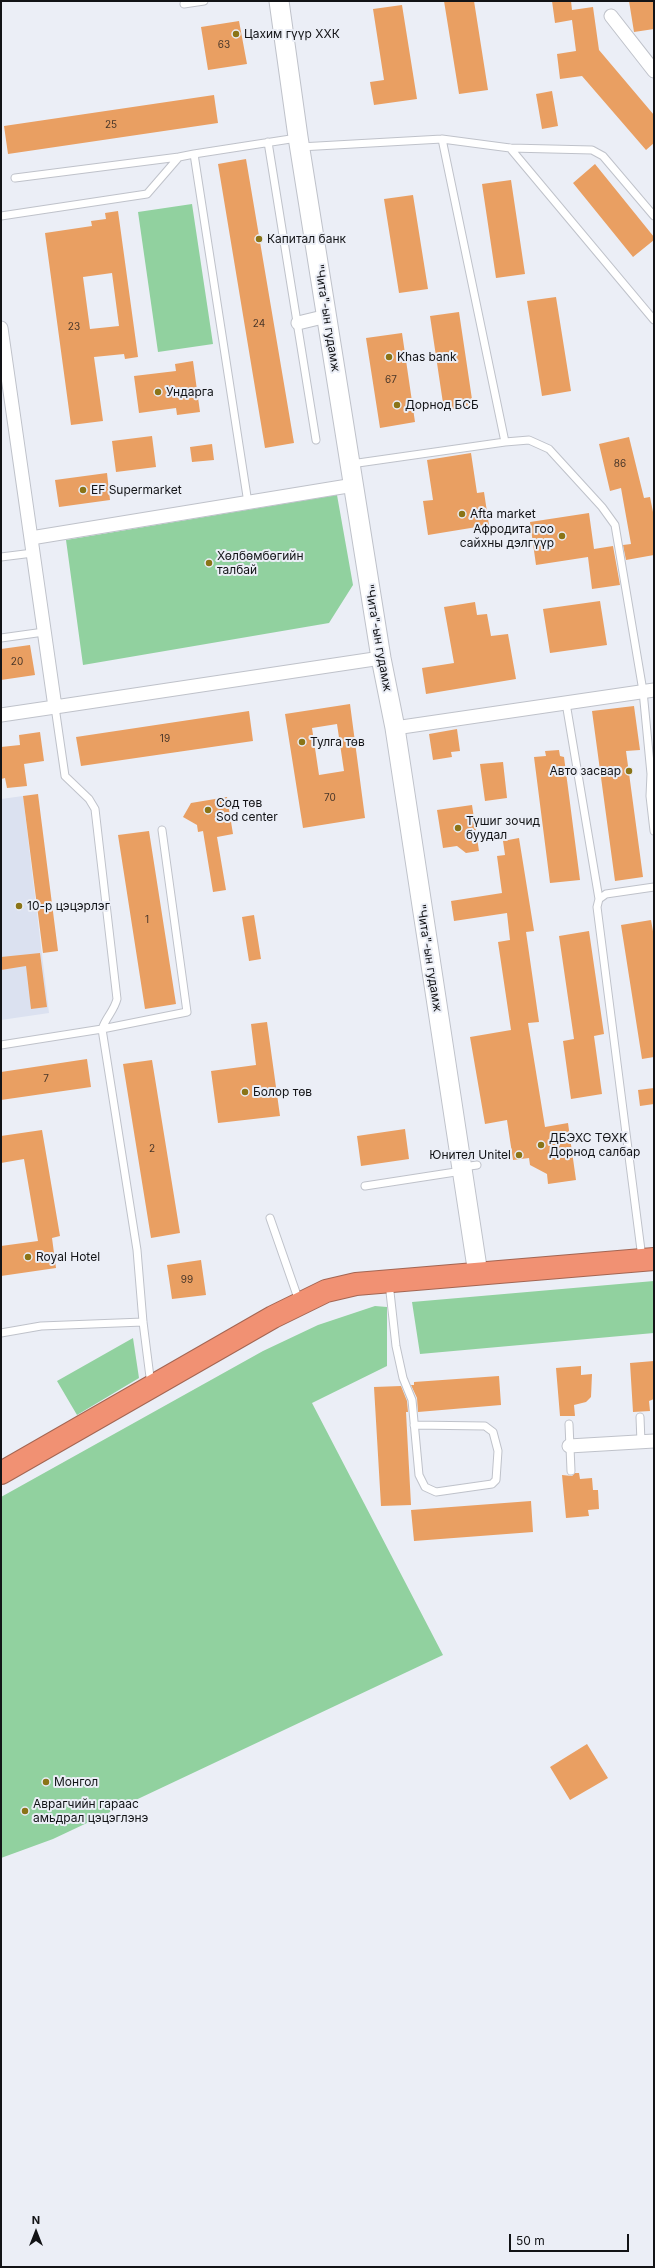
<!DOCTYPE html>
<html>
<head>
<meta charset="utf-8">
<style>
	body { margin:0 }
	#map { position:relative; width:655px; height:2268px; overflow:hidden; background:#ebeef6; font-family:Inter,sans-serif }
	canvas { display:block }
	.frame { position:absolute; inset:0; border:2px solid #121316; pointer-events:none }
	.north { position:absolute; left:16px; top:2212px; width:40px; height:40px; -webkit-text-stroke:3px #ebeef6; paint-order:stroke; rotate:0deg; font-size:11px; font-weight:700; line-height:16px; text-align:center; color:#121316 }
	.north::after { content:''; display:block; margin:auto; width:14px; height:18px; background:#121316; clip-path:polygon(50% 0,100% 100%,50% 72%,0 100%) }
	.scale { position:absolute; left:509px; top:2234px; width:120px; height:18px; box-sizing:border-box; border:2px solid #121316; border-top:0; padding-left:5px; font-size:12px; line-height:14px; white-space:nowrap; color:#121316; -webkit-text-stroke:3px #ebeef6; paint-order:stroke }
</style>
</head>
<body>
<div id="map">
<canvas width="655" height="2268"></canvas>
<div class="frame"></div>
<div class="north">N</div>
<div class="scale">50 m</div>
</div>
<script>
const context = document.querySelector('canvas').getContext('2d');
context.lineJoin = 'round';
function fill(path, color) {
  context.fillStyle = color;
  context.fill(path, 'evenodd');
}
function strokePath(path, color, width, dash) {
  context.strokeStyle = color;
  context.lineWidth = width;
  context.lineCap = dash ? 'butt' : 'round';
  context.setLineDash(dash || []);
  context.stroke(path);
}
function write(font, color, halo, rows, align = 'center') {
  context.font = font + ' Inter,sans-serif';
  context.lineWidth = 4;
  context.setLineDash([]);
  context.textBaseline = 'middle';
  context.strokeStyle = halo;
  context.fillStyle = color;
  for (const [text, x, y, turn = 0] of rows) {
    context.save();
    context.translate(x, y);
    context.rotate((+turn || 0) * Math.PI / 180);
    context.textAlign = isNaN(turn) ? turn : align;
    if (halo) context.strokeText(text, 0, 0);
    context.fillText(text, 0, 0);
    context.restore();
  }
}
const built = new Path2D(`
	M23,796L49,1013L1,1020V799Z`);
const green = new Path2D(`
	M192,204L213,344L158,352L138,212Z
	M337,495L353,585L329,623L83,665L66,540Z
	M654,1281V1333L420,1354L412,1302Z
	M375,1306L387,1307V1366L312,1403L443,1655L53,1839L1,1858V1497L263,1351L318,1325Z
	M133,1338L139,1378L77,1415L57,1381Z`);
const building = new Path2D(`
	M444,1H474L488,90L459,94Z
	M552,1H571L572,10L593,7L599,50L654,115V143L646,150L582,76L560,79L557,54L576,51L572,20L555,23Z
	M629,1H654V29L634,32Z
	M402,5L417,99L374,105L370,82L384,80L373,9Z
	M239,21L247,64L208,70L201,27Z
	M552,91L558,126L542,129L536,94Z
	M214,95L218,123L8,154L4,126Z
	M246,159L294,443L265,448L218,164Z
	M595,164L654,237V240L633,257L573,183Z
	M511,180L525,274L496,278L482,184Z
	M413,195L428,289L399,293L384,199Z
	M118,211L138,357L125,359L124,354L94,357L103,421L71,425L45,233L92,226L91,221L106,219L105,213ZM112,273L119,326L90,329L83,277Z
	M556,297L571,391L542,396L527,301Z
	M459,312L473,406L444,410L430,316Z
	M402,333L415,422L380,428L366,338Z
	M193,361L200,412L177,415L176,408L139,413L134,376L176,371L175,364Z
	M152,436L156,467L116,472L112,441Z
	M629,437L644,498L650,497L654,517V555L626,560L623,545L631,544L621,488L610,491L599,444Z
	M212,444L214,460L192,462L190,447Z
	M471,453L477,493L484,492L489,525L428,535L423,501L433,500L427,460Z
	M107,473L110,500L59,507L55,480Z
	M589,513L594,549L613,546L620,585L592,589L588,557L536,565L530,522Z
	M600,601L607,645L550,653L543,609Z
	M475,602L477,615L487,614L491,636L508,634L516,679L426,694L422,668L454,663L444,607Z
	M30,645L35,675L1,680V649Z
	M350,704L365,818L303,828L285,714ZM337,724L344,771L319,775L312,728Z
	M634,706L640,750L626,751L643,877L615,881L592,711Z
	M249,711L253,741L81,766L76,737Z
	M457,729L460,751L451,752L452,757L433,760L429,734Z
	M40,732L44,761L24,764L27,786L7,788L5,778L1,779V747L20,745L19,735Z
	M559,750L560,756L564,757L580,880L550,883L534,757L546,756L545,751Z
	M503,762L507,798L485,801L480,764Z
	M38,794L58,951L43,953L23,796Z
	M227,797L233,834L217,837L226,890L213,892L203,831L198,832L197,825L183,817L191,803Z
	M472,805L479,851L466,853L457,846L443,848L437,810Z
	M149,831L176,1004L145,1009L118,835Z
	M519,838L534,931L526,932L539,1022L528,1023L545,1127L568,1123L576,1180L548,1184L547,1174L530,1165L529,1158L513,1160L507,1120L485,1124L470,1037L511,1030L498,942L510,940L507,913L454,921L451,901L502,893L497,856L505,855L503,841Z
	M254,915L261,959L249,961L242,917Z
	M651,920L654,937V1057L642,1059L621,925Z
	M589,931L604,1034L594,1036L602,1094L571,1099L563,1041L574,1039L559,936Z
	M40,953L47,1007L31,1009L26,966L1,970V957Z
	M267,1022L280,1116L218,1123L211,1071L256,1065L251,1024Z
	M87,1059L91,1087L1,1100V1072Z
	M152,1060L180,1233L151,1238L123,1064Z
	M654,1088V1104L640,1106L638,1090Z
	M405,1129L409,1159L361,1166L357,1136Z
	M42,1130L60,1236L52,1238L56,1268L1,1276V1246L38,1241L24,1159L1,1163V1136Z
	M201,1260L206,1295L172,1299L167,1265Z
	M654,1361V1399L649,1401L650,1411L633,1412L630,1363Z
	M581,1366V1375L592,1374L591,1397L586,1402L574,1405L575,1416H560L556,1368Z
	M499,1376L501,1405L418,1412L417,1398L411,1385H414V1382Z
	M401,1386L407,1401L408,1412H406L411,1505L381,1506L374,1387Z
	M575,1473H579L580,1479L592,1478L593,1490H598L599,1509L588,1510L589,1516L566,1518L562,1475L572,1476Z
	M531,1501L533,1532L414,1541L411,1510Z
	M587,1744L608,1778L570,1800L550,1767Z`);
const lane = new Path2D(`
	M184,4L204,1
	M442,139L505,442
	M268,142L316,440
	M300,147L442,139L510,148L592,150L603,156L654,216
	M510,148L654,320
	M194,154L297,138
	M15,178L179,157
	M1,216L147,194L179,157L194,154L248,503
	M351,464L505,442L529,440L549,449L602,507L615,525L643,691L651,774L650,796L654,831
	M1,557L33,553
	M1,638L44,632
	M566,703L599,899
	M55,707L65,776L89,799L95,809L117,999C114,1011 106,1017 102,1029
	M102,1029L187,1012L162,830
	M1,1045L102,1029L137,1250L143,1322L151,1385
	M463,1167L477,1165
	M365,1186L462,1171
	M270,1218L299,1301
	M642,1258L597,907L599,899L606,894L654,887
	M389,1283L396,1346L403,1378L412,1400L419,1475L425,1487L436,1492L492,1484L496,1480L498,1451L493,1432L485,1426L414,1425
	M1,1333L41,1326L143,1322
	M640,1417L641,1442
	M569,1424L571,1471`);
const street = new Path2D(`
	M611,16L654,71
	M298,323L327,316
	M1,328L55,707L1,715
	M31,538L354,485
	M55,707L381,658
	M395,728L654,690
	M569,1446L654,1441`);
const secondary = new Path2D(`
	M279,1L298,137L381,658L395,728L478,1274`);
const highway = new Path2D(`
	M1,1473L273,1317L326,1291L356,1284L654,1259`);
const markers = [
	[236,34,4,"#8a7417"],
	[259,239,4,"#8a7417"],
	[389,357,4,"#8a7417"],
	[158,392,4,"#8a7417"],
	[397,405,4,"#8a7417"],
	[83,490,4,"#8a7417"],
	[462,514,4,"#8a7417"],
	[562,536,4,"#8a7417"],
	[209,563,4,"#8a7417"],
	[302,742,4,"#8a7417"],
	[629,771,4,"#8a7417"],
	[208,810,4,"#8a7417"],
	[458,828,4,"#8a7417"],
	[19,906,4,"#8a7417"],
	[245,1092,4,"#8a7417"],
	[541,1145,4,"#8a7417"],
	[519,1155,4,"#8a7417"],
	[28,1257,4,"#8a7417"],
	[46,1782,4,"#8a7417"],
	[25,1811,4,"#8a7417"]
];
const numberNames = [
	["63",224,45],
	["25",111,125],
	["24",259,324],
	["23",74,327],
	["67",391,380],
	["86",620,464],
	["20",17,662],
	["19",165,739],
	["70",330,798],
	["1",147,920],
	["7",46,1079],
	["2",152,1149],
	["99",187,1280]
];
const poiNames = [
	["Цахим гүүр ХХК",244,34],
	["Капитал банк",267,239],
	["Khas bank",397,357],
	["Ундарга",166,392],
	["Дорнод БСБ",405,405],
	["EF Supermarket",91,490],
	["Afta market",470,514],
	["Афродита гоо",554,529,"right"],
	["сайхны дэлгүүр",554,543,"right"],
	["Хөлбөмбөгийн",217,556],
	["талбай",217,570],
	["Тулга төв",310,742],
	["Авто засвар",621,771,"right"],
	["Сод төв",216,803],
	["Sod center",216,817],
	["Түшиг зочид",466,821],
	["буудал",466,835],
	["10-р цэцэрлэг",27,906],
	["Болор төв",253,1092],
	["ДБЭХС ТӨХК",549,1138],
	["Дорнод салбар",549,1152],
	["Юнител Unitel",511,1155,"right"],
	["Royal Hotel",36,1257],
	["Монгол",54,1782],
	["Аврагчийн гараас",33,1804],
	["амьдрал цэцэглэнэ",33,1818]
];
const streetNames = [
	["\"Чита\"-ын гудамж",327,318,81],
	["\"Чита\"-ын гудамж",378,638,80],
	["\"Чита\"-ын гудамж",429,958,81]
];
fill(built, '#dbe1f0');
fill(green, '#91d19f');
fill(building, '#e99f62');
strokePath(lane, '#bfc2ca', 9);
strokePath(street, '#bfc2ca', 15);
strokePath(secondary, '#bfc2ca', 21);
strokePath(highway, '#a36552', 24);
strokePath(lane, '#fff', 7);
strokePath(street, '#fff', 13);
strokePath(secondary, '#fff', 19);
strokePath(highway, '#f19173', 22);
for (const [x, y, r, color] of markers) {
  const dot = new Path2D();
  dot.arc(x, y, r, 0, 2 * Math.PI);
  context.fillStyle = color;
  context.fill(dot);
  strokePath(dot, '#ebeef6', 1.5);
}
write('10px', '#483629', null, numberNames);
write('12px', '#121316', '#ebeef6', poiNames, 'left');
write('12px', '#121316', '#ebeef6', streetNames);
</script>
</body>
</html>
